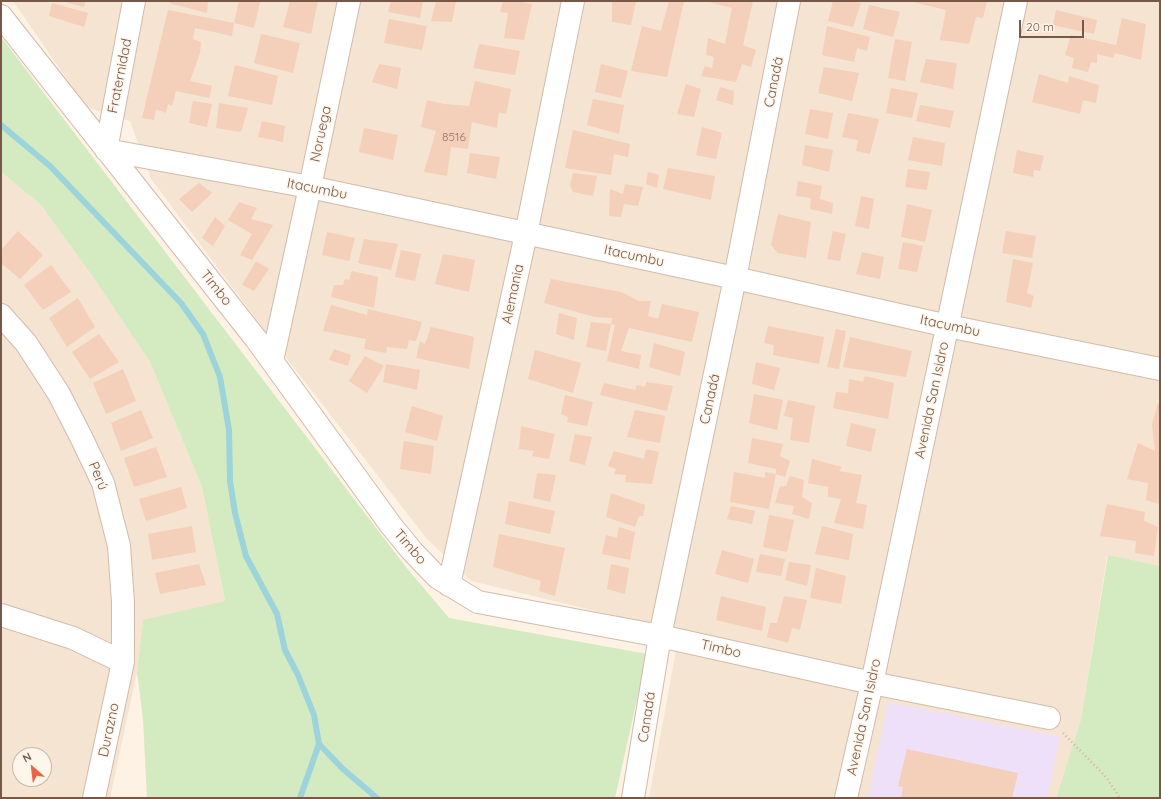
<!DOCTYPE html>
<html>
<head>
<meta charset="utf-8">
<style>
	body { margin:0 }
	#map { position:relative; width:1161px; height:799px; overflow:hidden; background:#fdf2e3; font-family:Quicksand,sans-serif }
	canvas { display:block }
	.frame { position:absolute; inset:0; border:2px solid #775748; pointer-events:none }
	.north { position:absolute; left:12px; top:747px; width:40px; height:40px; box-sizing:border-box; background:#fff6eb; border:1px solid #c9b6aa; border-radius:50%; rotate:332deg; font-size:11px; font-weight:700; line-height:16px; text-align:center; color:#775748 }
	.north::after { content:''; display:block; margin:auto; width:14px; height:18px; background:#ed6343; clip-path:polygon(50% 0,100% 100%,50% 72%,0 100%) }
	.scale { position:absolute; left:1019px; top:20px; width:65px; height:18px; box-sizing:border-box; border:2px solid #775748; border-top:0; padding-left:5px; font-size:12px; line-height:14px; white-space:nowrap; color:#775748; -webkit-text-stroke:3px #fff6eb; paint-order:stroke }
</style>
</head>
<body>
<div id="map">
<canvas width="1161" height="799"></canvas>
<div class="frame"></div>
<div class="north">N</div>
<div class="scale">20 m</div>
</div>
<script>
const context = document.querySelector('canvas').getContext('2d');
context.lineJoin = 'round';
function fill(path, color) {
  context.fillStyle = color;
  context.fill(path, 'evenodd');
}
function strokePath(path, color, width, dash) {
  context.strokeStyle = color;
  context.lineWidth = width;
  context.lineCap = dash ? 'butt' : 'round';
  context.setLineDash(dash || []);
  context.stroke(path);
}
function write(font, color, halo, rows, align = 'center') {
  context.font = font + ' Quicksand,sans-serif';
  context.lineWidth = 3;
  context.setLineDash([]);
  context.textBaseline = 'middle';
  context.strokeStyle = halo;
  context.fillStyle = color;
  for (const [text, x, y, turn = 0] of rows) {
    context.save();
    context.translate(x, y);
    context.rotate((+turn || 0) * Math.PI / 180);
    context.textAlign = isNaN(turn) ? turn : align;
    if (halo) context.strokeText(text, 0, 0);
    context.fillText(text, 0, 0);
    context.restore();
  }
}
const residential = new Path2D(`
	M13,1H1160V566L1107,556L1081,719L1056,798H649L680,629L641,622L471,581L427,539L263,328L151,179L130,121L86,107Z
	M1,172L41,205L93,277L150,362L202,487L225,601L143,621L137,672L110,798H1ZM20,755H44V779H20Z`);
const education = new Path2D(`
	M888,702L1060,737L1047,798H868Z`);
const green = new Path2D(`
	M1,37L406,567L449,618L647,654L615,798H147L143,719L137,672L143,620L225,601L202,487L150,362L93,277L41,205L1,172Z
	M1108,555L1160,566V798H1056L1081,719Z`);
const stream = new Path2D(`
	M1,125L50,166L181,303L203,334L220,377L229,430L230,481L235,513L246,556L277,614L285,650L298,675L314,715L319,744L300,798
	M319,744L343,769L377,798`);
const building = new Path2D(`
	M62,1H86L84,7Z
	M170,1H208L207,13L169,3Z
	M239,1L260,2L254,28L234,23Z
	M290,1H318L311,34L283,27Z
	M391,1H423L420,18L388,12Z
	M436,1H456L452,22L431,21Z
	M503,1H516L532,4L524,40L504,38L508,13L500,12Z
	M612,1H636L631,25L612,22Z
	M669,1H684L667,77L631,71L642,26L661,31Z
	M705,1H753L743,45L756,50L751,67L742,64L736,82L701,76L705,66L712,68L714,57L706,55L708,38L725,44L732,8Z
	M833,1H850L861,3L853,27L828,21Z
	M909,1H987L983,18L976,17L969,44L940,40L946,10Z
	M52,3L88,13L84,27L49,16Z
	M869,5L900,12L893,37L863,29Z
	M168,10L234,23L232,36L195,28L193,39L201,42L200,53L190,81L212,86L209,98L176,91L172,106L168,104L166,113L156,109L154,120L142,118Z
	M1056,10L1097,20L1094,34L1053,25Z
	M1122,18L1146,24L1141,60L1115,53L1113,58L1097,54V63L1091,62L1088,72L1072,68L1074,58L1065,55L1071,35L1116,45Z
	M389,19L427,26L422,50L384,43Z
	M827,26L870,37L867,51L857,48L854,62L822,55Z
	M261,34L300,43L293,73L254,63Z
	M895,39L912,42L905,81L888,78Z
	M479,44L520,51L515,75L473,68Z
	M926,59L957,63L953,89L920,82Z
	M379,64L401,68L397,89L372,82Z
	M601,64L628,71L621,98L595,92Z
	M235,65L278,76L272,105L228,96Z
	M824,67L859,73L852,101L818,93Z
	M1039,74L1068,83L1069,76L1099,85L1096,103L1083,100L1080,114L1032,102Z
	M475,81L511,89L506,114L499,112L497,128L472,122L468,149L451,147L447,176L424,172L436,131L421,127L427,100L444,104L469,106Z
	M686,84L701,89L694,117L677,114Z
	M720,87L734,91L733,105L716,100Z
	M891,88L918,93L912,118L886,113Z
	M593,99L624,105L619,134L587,125Z
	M193,101L212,104L207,127L189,123Z
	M219,103L248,108L241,132L216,128Z
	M920,105L954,111L950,128L916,121Z
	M810,109L833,113L828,139L805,134Z
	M848,113L879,119L870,154L856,151L858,140L842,137Z
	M262,121L285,126L283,142L258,137Z
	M702,127L722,133L716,159L696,155Z
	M364,128L398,135L393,160L359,152Z
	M573,130L630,144L628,157L614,154L611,175L565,168Z
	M913,137L945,143L942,166L908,160Z
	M805,145L833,150L829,172L802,165Z
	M1017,150L1044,156L1040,171L1034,170L1033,177L1013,173Z
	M470,153L500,157L496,179L467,173Z
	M668,168L715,176L711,200L663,189Z
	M908,169L930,172L927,190L905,187Z
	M648,172L659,175L657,188L646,184Z
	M573,173L597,176L593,196L573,192L570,185Z
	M798,181L822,186L820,199L833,203L832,214L810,209L811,198L796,196Z
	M199,183L212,193L192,212L179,199Z
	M625,184L643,187L638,206L624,204L621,217L609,216L610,189L623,194Z
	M861,196L874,199L869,229L855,226Z
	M239,202L257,208L251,219L273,225L252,260L240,255L252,234L228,220Z
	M907,204L932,210L925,242L901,237Z
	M778,214L811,222L806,258L778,253L771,245Z
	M215,217L225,226L213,246L202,238Z
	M18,231L43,255L20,279L1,263V250Z
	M833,231L846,234L840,261L827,259Z
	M1006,231L1036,236L1032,258L1002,253Z
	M327,232L355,238L349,261L322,255Z
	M364,239L398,244L391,270L358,263Z
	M903,242L923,246L917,272L898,269Z
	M401,250L421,254L415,281L395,277Z
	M862,252L884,257L880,279L856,274Z
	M443,254L475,260L469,292L435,284Z
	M1013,259L1033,263L1027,293L1034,296L1031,308L1006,302Z
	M256,261L269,269L254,291L242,285Z
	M51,265L71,292L43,310L24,285Z
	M352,271L378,277L374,308L331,297L334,285H343L345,279L349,280Z
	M551,279L621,292L639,301H651L648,316L658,319L662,304L699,312L692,342L629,328L621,351L641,355L639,369L607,361L615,325L611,324L612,318L595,317L544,303Z
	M78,298L95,327L67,347L49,318Z
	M331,305L367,315L368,309L422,322L416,341L409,340L407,349L387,347L386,353L364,349L366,339L323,331Z
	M559,313L577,318L574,340L556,334Z
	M591,322L611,324L606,351L586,347Z
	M768,326L824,337L819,364L773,355L774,345L764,343Z
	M431,327L474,337L469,369L416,358L420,341L425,344Z
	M836,329L846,331L839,369L827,367Z
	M99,334L119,362L90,379L72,352Z
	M850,337L912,351L906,377L843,367Z
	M654,343L685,352L680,376L649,367Z
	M334,349L351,355L348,366L329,360Z
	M535,350L581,363L573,393L528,379Z
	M365,356L384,366L367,393L349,381Z
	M756,362L780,368L774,390L752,384Z
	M386,364L420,370L417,390L383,382Z
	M123,369L136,401L106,414L93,383Z
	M865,376L894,383L888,419L833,408L836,392L848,393L849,379L863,382Z
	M647,382L673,386L667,411L600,395L604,383L635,390L637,385L644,387Z
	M754,394L783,400L777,430L749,423Z
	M565,395L593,402L587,426L567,422L568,417L561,414Z
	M788,400L815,406L809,443L790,440L793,418L784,416Z
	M1158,403L1160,404V504L1146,500L1148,483L1127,479L1138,443L1155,451L1152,424Z
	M412,406L443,416L437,441L405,432Z
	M141,410L153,438L121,451L111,423Z
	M635,410L665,416L660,443L627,437Z
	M851,423L876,429L871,452L846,446Z
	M521,426L555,434L549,459L532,456L534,451L519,449Z
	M575,434L592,437L585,465L569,461Z
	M752,438L783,444L780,456L790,461L785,477L776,474V469L748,463Z
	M404,441L434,446L431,474L400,469Z
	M156,447L167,477L134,487L124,458Z
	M646,449L659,452L652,484L625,482L626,475L614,474L616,469L608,466L614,451L644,459Z
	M812,459L842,467L839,471L862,475L856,503L867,505L863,529L834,523L841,499L828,497V487L808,483Z
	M734,472L765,478V472L776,474L769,509L730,502Z
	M537,473L556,475L550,502L533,498Z
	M790,476L804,480L802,497L812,503L809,519L792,514L794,506L775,503L780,486H786Z
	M181,487L187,508L146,521L139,499Z
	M611,493L645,505L643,516H639L635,527L606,517Z
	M509,501L555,511L550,534L505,524Z
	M1107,504L1145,512L1144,521L1158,527L1154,556L1135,553L1136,541L1100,536Z
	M731,506L755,511L752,524L727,519Z
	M769,515L794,520L787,552L763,547Z
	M192,526L196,552L152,560L148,534Z
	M822,526L853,534L849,560L815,554Z
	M619,527L635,532L630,560L602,554L606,535L617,538Z
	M499,534L565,548L555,596L539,591L541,581L493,567Z
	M722,550L754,559L748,583L715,574Z
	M760,554L785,559L781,576L756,572Z
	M789,562L811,565L807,586L785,580Z
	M199,564L206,585L160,594L155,573Z
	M611,564L629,568L625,594L607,589Z
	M816,568L846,576L841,604L810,598Z
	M721,596L766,607L762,631L716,620Z
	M784,596L807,600L800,630L792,628L788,643L767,637L770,623H777Z
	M907,749L1018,773L1012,798H941L934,797V798H901L903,787L898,786Z`);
const path = new Path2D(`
	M1063,733L1106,777L1120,798`);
const minor = new Path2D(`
	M134,1L106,150L310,187L735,278L948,326L1160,369
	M1,16L256,339L390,524L412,551L437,577L478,602L660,636L872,683L1049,718
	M1,315L26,343L59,394L81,437L103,483L119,546L123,602V662L94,798
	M272,361L310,187L349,1
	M449,585L526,234L573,1
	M1,615L73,638L123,662
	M633,798L660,636L735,278L789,1
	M846,798L872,683L1016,1`);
const numberNames = [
	["8516",454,137]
];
const streetNames = [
	["Fraternidad",120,76,-79],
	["Canadá",774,82,-79],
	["Noruega",321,134,-78],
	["Itacumbu",317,189,11],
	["Itacumbu",634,256,12],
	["Timbo",216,288,51],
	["Alemania",513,294,-78],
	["Itacumbu",950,326,12],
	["Canadá",710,399,-78],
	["Avenida San Isidro",932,400,-78],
	["Perú",98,476,68],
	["Timbo",410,547,49],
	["Timbo",721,649,13],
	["Canadá",647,717,-81],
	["Avenida San Isidro",864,717,-78],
	["Durazno",109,730,-78]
];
fill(residential, '#f5e4d1');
fill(education, '#efe0f9');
fill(green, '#d4ebc1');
strokePath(stream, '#9dd3da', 6);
fill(building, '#f4cfba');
strokePath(minor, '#d1bbac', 24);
strokePath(path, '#d9b29d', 2.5, [1, 3]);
strokePath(minor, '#fff', 22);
write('12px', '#967564', null, numberNames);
write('14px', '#775748', '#fff6eb', streetNames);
</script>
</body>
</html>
